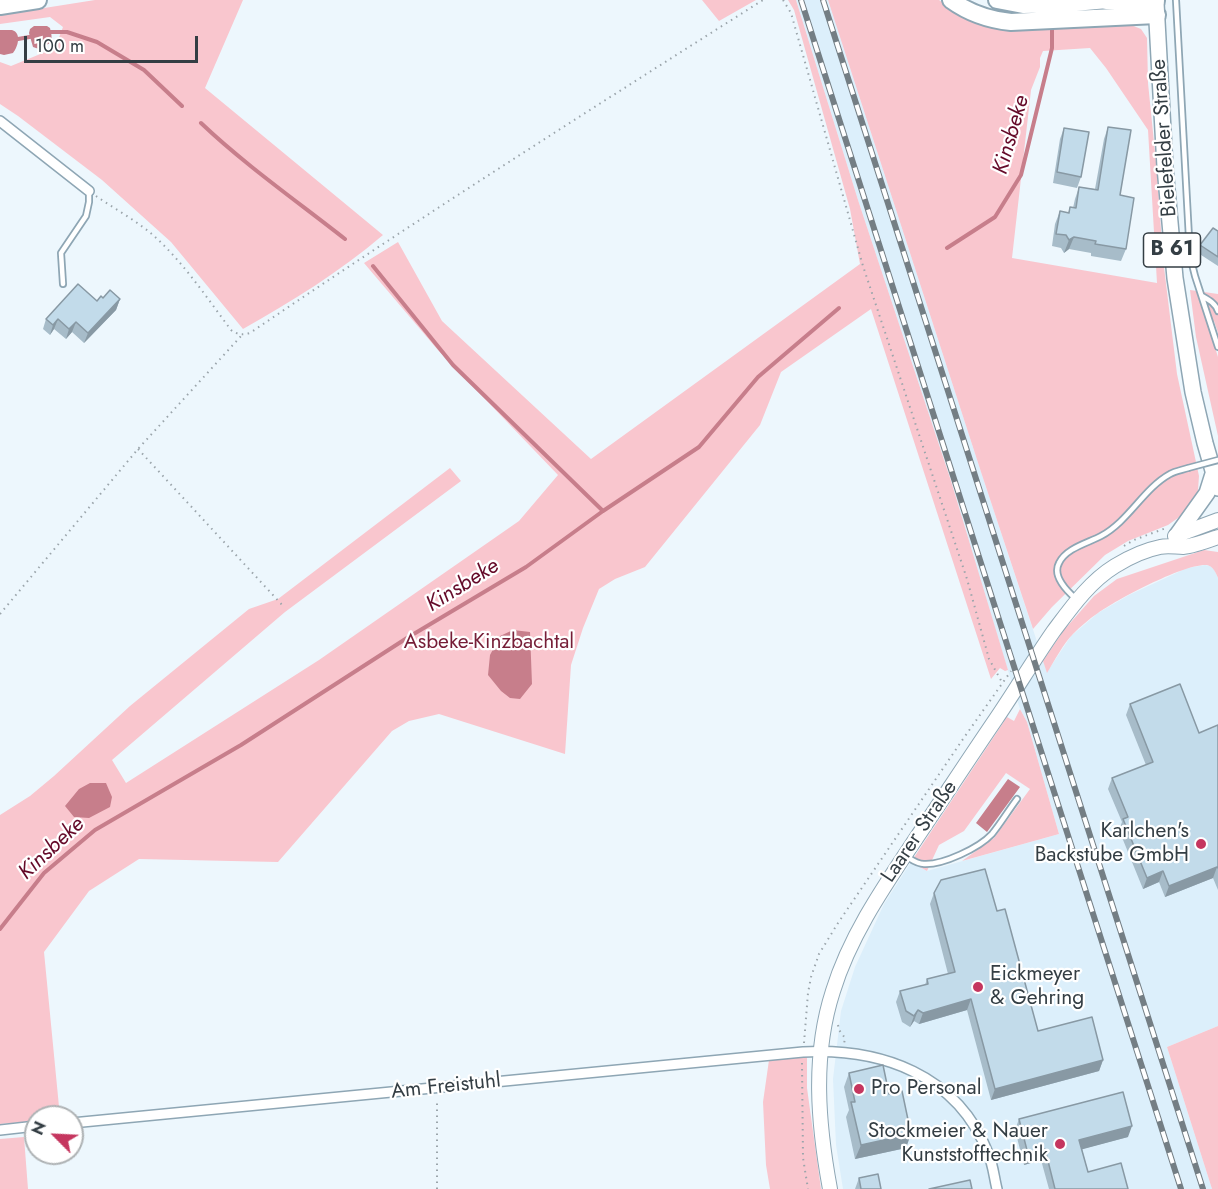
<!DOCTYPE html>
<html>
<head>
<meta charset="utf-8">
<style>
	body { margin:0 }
	#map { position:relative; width:1218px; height:1189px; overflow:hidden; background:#edf7fd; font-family:Jost,sans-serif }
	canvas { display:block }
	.north { position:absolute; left:24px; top:1105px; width:60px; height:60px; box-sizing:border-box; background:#fff; border:2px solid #aeb2b4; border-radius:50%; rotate:294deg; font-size:16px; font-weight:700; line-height:24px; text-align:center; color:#343e44 }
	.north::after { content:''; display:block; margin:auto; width:21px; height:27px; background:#c5365f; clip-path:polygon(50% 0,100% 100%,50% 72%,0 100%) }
	.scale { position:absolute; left:24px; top:36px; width:174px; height:27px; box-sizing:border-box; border:3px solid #343e44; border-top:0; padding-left:8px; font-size:18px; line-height:21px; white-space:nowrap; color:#343e44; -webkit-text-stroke:4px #fff; paint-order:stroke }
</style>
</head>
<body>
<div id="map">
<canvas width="1218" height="1189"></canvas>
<div class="north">N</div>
<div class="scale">100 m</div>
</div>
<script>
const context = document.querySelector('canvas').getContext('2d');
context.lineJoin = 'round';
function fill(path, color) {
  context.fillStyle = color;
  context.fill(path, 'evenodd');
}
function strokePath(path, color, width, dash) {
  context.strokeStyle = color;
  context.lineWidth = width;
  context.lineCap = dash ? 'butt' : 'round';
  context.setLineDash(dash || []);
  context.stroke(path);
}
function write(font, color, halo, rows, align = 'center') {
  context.font = font + ' Jost,sans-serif';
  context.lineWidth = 4.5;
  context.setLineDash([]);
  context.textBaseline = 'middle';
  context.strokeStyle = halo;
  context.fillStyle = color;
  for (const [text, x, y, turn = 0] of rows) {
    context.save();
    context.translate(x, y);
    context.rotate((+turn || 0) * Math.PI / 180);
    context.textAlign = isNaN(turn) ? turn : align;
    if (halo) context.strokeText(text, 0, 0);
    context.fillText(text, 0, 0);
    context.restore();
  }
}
const built = new Path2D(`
	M796,0H828L981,472L1047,672L1071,636L1098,613L1129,595L1187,568L1205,565L1210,566L1214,569L1218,578V1026L1167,1047L1212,1189H843L836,1145L833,1079L841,1011L855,967L884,904L911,862L927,871L1059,834L1027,722L1020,709L1005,661L951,481L858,200Z`);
const green = new Path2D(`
	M95,0H243L205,88L383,235C340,272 292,301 243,329L171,242L102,180L18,116L0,104V62L11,66L55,48L63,27L50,17L0,24V15Z
	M702,0H756L719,21Z
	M788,0H796L858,200L951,481L1008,670L1005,671L1000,668L991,679L871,309L781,372L760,425L645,567L615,579L599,589L583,628L571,665L565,754L439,714L409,721L392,731L278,862L139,859L89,891L44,952L60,1117H36V1121L0,1124V815L30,796L54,776L130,706L249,609L278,599L450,468L461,481L285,612L112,760L126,783L319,660L519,521L558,475L437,349L364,263L398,242L442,321L591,459L860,264L850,209L794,10Z
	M828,0H939L950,8L1013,29L1131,25L1141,29L1147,38L1148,83L1157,172L1163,259L1177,374L1199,476L1198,490L1192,507L1189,506L1178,518L1168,525L1128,541L1105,555L1052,607L1033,629L981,472ZM1090,48L1106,68L1148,130L1157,283L1012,258L1031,90L1040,67V58L1043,51Z
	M1190,290L1218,294V333L1214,321L1208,325L1218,357V436L1196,337Z
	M1204,550L1218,552V578C1216,573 1213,566 1207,565C1185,563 1116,600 1098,613C1089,619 1080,627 1073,634C1063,644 1055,660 1047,673L1043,661L1064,630L1094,596L1117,579Z
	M1020,709L1027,722L1059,834L962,861L994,838L1030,789L1006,773L964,831L939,845L927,871L911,862L1007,717L1014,721Z
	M1218,1026V1189H1212L1167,1047Z
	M807,1057V1088L821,1189H770L766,1165L763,1102L769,1060Z
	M24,1137L28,1189H0V1139Z`);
const water = new Path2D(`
	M34,26H47L50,28C51,33 53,38 50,43L39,49L33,47L29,33L30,29Z
	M0,30C1,30 10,30 12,30C22,33 18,47 13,53L4,55L0,54Z
	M513,630L530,632L532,684L520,699L510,698L501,691L488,675L490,655L500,636Z
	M1008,779L1020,787L987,832L976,823Z
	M90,783H106L112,797L110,807L89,818L74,817L65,806L79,789Z`);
const stream = new Path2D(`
	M48,32H67L97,42L144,70L182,106
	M18,39L35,36
	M201,123C244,164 298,202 345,239
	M947,248L995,217L1021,175L1052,48V25
	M373,266L453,365L603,511
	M0,929L44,873L95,830L241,745L407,638L526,567L603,511L699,447L758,377L839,308`);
const path = new Path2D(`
	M783,0L791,13L863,266L967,579L989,659L1003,684
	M96,196C115,209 137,221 154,236C184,263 207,298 231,330C238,335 242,335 250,333C419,218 591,109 763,0
	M138,449L284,607
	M1124,546L1134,540L1166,528
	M0,614L138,449L242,335
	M838,1025L839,1030L845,1038L844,1044
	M804,1043L808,993L811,977L819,954L838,923L963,739L1011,671
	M802,1063L803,1158L808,1189
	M437,1189V1099`);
const lane = new Path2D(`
	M1176,0L1190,256L1195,276L1218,347
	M63,284L61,253L86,216L89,202V191
	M1202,296C1209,300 1215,303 1218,311
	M1075,598C1066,590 1052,576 1059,563C1066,548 1088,543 1101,536C1129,521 1143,489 1170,474C1175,471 1182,470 1188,468
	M907,857C912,860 918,864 924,864C943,865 979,848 992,834C1001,823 1008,811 1017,799`);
const street = new Path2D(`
	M0,121L89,191
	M72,1123L803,1052C881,1048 957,1074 988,1153C993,1164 994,1177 997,1189
	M0,1130L36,1126`);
const secondary = new Path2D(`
	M1175,536L1218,520
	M830,1189C818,1124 812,1056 833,991C850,936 883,888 915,840C942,800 968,760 996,719C1015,691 1033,661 1053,632C1071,608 1089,582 1115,566C1128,558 1145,550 1160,547C1168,545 1176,547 1183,547C1194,546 1207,541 1218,537`);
const primary = new Path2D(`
	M1156,3L1165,167L1175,278L1193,392L1205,443L1218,488
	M1177,535L1207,493L1213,474`);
const highway = new Path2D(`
	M951,0C969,13 989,20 1011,22L1157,15
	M997,0L1023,5L1063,4L1107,0
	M1106,1H1156
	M0,6L38,0`);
const rail = new Path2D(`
	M801,0L1181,1189
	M823,0L1203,1189`);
const laneBridge = new Path2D(`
	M1188,468L1218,460`);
const wall = new Path2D(`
	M1108,127L1120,195L1126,249L1121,261L1091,256V253L1069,249L1064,253L1061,248L1052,246L1055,224L1060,211L1068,213L1070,207L1073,208L1075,199L1079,187L1095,189L1104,139Z
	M1064,128L1081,177L1077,188L1053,183L1060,139Z
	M1218,231V266L1198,253L1200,245Z
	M103,298L120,299L116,310L84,343L72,332L66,339L54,329L50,335L43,329L46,319L97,301Z
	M1130,704L1199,733L1218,725V890L1213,878L1165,897L1159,882L1143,889L1119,830L1122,822L1108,789L1112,778L1146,765L1126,715Z
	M934,893L997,911L1038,1031L1103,1060L1099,1071L991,1100L967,1010L919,1024L914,1021L910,1027L902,1022L896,1002L900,991L925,985L927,979L948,974L930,904Z
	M849,1073L889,1094L906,1148L855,1159L846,1117L849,1110L844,1087Z
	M1019,1119L1128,1137L1082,1149L1088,1172L1128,1189H1049L1041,1160L1024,1165L1015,1130Z
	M859,1178L881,1189H855Z`);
const shadedWall = new Path2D(`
	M1074,237L1069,249L1064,253L1069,240Z
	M120,299L116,310L84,343L88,333Z
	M58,319L54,329L50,335L53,325Z
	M76,322L72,332L66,339L69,329Z
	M1217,867L1213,878L1165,897L1169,886Z
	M1163,871L1159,882L1143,889L1147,878Z
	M971,999L967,1010L919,1024L923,1013Z
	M918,1010L914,1021L910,1027L914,1016Z
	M1103,1060L1099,1071L991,1100L995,1089Z
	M1132,1126L1128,1137L1076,1151L1079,1140Z
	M911,1134L906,1148L855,1159L861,1145Z
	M1045,1149L1041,1160L1024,1165L1028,1154Z`);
const building = new Path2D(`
	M1108,127L1131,130L1120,195L1134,198L1126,249L1095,244L1096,241L1074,237L1069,240L1066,235L1056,234L1060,211L1069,213L1070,207L1076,208L1079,187L1098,190Z
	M1064,128L1089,132L1081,177L1057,172Z
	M1213,228L1218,231V257L1200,245Z
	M78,284L97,301L101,296L103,298L110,290L120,299L88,333L76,322L69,329L58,319L53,325L46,319Z
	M1180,684L1199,733L1218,725V868L1217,867L1169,886L1163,871L1147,878L1123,819L1128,817L1112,778L1153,762L1130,704Z
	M985,869L997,911L1005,909L1038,1031L1092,1017L1103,1060L995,1089L971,999L923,1013L918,1010L914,1016L906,1011L900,991L928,984L927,979L955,972L934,893L941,880Z
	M883,1065L889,1094L902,1091L911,1134L861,1145L851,1102H855L849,1073Z
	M1123,1092L1132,1126L1079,1140L1088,1172L1121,1163L1128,1189H1055L1045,1149L1028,1154L1019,1119Z
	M878,1174L881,1189H861L859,1178Z
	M970,1180L972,1189H929Z`);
const markers = [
	[1201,844,6,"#c5365f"],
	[978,987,6,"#c5365f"],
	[859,1089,6,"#c5365f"],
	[1060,1144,6,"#c5365f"]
];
const shields = [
	[1172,250,57]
];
const shieldNames = [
	["B 61",1172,250]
];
const streetNames = [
	["Bielefelder Straße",1165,138,-94],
	["Laarer Straße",920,832,-56],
	["Am Freistuhl",446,1087,-6]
];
const parkNames = [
	["Asbeke-Kinzbachtal",489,643]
];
const poiNames = [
	["Karlchen's",1189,832],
	["Backstube GmbH",1189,856],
	["Eickmeyer",990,975,"left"],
	["& Gehring",990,999,"left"],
	["Pro Personal",871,1089,"left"],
	["Stockmeier & Nauer",1048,1132],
	["Kunststofftechnik",1048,1156]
];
const waterNames = [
	["Kinsbeke",1012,135,-74],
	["Kinsbeke",463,586,-32],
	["Kinsbeke",52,849,-43]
];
fill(built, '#dceffb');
fill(green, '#f9c6ce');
fill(water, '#c77e8b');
strokePath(stream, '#c77e8b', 4);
strokePath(lane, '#8ea6b4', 8);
strokePath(street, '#8ea6b4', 12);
strokePath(secondary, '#8ea6b4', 16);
strokePath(primary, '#8ea6b4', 18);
strokePath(highway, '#8ea6b4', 20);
strokePath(path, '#9ba5ab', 2, [1.5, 4.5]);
strokePath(lane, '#fff', 4.5);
strokePath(street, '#fff', 9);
strokePath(secondary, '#fff', 14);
strokePath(primary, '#fff', 15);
strokePath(highway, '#fff', 16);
strokePath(rail, '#747e84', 6);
strokePath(rail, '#fff', 4, [11]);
strokePath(laneBridge, '#8ea6b4', 8, []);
strokePath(laneBridge, '#fff', 4.5);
fill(wall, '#a7bcc9');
fill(shadedWall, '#8899a4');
fill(building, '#c2dbea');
strokePath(building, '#8899a4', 1.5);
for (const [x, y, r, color] of markers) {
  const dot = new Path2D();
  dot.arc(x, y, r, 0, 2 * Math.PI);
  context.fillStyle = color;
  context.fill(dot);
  strokePath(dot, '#fff', 2);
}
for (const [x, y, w] of shields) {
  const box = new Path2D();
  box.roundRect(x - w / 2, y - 17, w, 34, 4.5);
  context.fillStyle = '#fff';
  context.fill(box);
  strokePath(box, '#343e44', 1.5);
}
write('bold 20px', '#343e44', null, shieldNames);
write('21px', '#343e44', '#fff', streetNames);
write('21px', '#761e37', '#fff', parkNames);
write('21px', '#343e44', '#fff', poiNames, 'right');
write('italic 22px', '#650a29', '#fff', waterNames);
</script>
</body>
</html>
